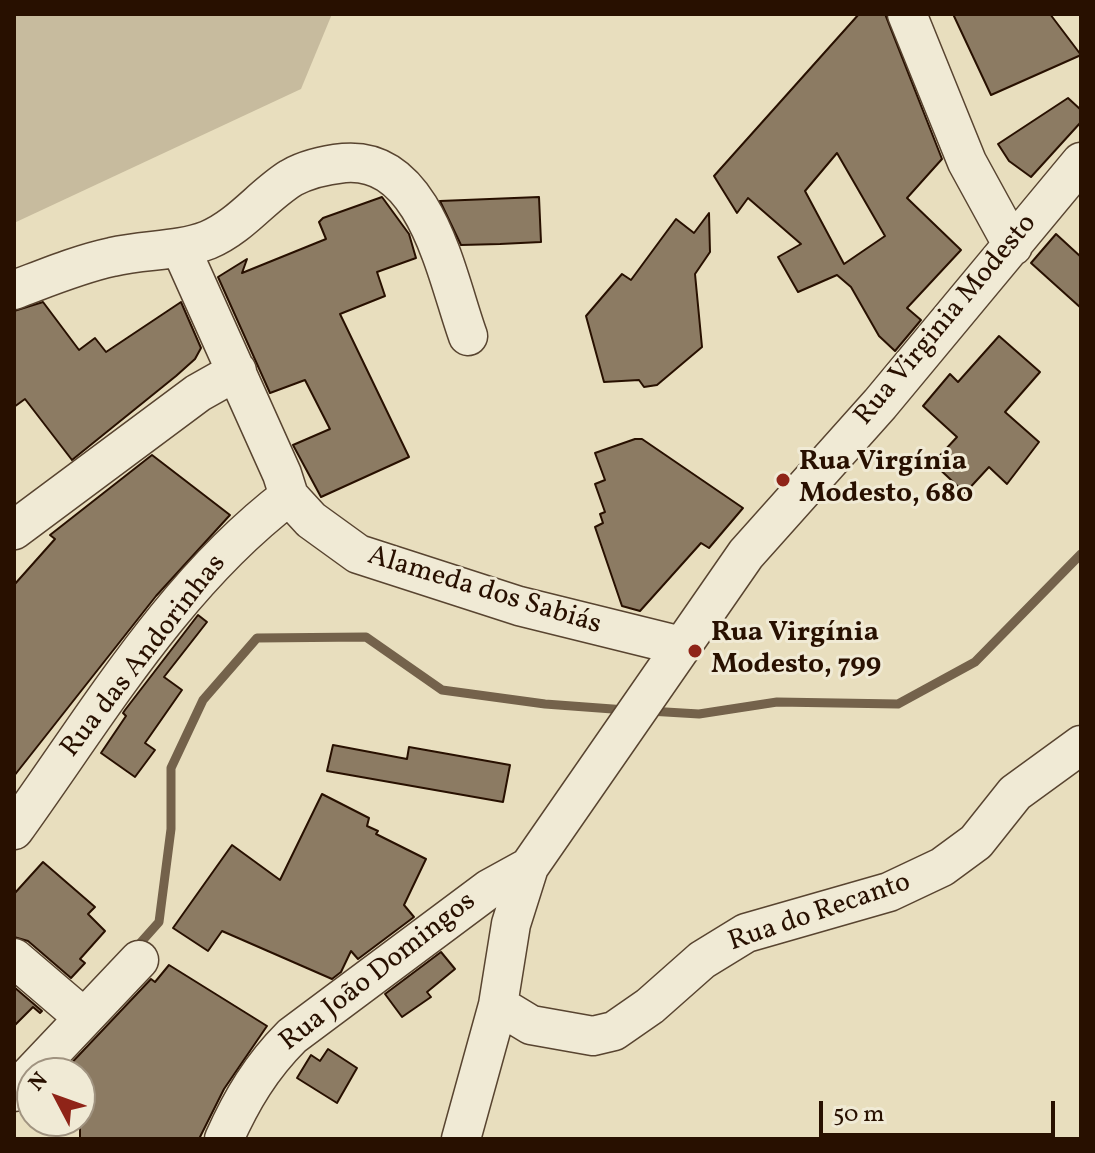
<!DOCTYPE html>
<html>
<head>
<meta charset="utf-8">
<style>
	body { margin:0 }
	#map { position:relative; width:1095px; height:1153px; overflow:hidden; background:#e8debe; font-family:Vollkorn,serif }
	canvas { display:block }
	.frame { position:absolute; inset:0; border:16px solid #281000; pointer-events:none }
	.north { position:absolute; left:16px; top:1057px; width:80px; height:80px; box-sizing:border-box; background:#f0ead5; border:2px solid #a09380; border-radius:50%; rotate:311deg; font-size:22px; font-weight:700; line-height:32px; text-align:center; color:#281000 }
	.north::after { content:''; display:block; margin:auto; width:28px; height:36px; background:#8f2418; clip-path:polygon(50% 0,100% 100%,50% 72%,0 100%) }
	.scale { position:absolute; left:819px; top:1101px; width:236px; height:36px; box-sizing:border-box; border:4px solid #281000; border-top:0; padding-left:10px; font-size:24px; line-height:28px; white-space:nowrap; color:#281000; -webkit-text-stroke:6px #f0ead5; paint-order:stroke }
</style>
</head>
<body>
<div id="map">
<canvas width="1095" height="1153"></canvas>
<div class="frame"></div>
<div class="north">N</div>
<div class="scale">50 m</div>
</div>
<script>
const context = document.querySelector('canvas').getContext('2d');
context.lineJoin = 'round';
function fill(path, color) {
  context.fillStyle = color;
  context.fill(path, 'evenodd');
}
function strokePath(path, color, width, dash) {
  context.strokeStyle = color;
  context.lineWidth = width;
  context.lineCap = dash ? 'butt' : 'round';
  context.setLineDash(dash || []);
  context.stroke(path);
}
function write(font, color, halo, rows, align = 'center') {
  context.font = font + ' Vollkorn,serif';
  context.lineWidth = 6;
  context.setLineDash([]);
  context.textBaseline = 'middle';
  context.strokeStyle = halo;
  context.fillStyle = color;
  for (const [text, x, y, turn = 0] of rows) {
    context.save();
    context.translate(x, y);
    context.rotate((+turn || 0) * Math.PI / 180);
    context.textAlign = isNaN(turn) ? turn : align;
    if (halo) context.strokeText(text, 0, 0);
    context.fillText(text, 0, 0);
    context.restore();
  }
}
const green = new Path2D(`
	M14,14H332L301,89L14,223Z`);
const stream = new Path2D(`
	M649,711L699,714L777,702L898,704L975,662L1081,554
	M134,950L159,922L171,829V768L203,700L257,638L366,637L442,690L545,704L626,710`);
const building = new Path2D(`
	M859,14H885L942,159L907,198L961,250L907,308L921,320L895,351L879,336L851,287L837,275L798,292L778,257L801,244L748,198L737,213L714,176ZM837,153L885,236L844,264L805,191Z
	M953,14H1050L1081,55L991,95Z
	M1068,98L1081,110V122L1031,177L1009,161L998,144Z
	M382,197L409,234L416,258L377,272L385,296L340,314L409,457L321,497L293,445L330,429L305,380L270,393L218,277L247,259L242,273L326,239L319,222L323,218Z
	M539,197L541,242L500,244L461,245L440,201Z
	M709,213L710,252L695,274L702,347L657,385L644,387L639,380L604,382L586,316L622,274L631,280L676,219L694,233Z
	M1056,234L1081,257V308L1031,263Z
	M43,302L79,350L95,338L106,352L181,302L201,348L195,359L176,376L72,460L25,399L14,407V311Z
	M999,336L1040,372L1005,412L1039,442L1007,484L989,467L965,493L933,463L957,437L923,406L950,374L958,382Z
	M635,439H642L743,508L709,548L701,543L640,611L622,606L595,527L603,523L600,514L605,512L595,484L605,480L595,453Z
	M152,455L230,515L156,596L14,776V585L55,539L50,535Z
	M198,615L207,622L164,677L182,690L145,743L155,750L135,777L101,753L126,716L123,713L125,710Z
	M333,745L407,759L409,747L510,765L503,802L327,771Z
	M322,794L369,818L367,826L378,831L376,834L426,859L404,905L414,917L358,959L351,951L341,972L332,979L222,931L208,951L173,928L232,845L280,880Z
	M43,862L95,907L88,914L105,931L80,959L85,963L71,978L28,941L14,937V894Z
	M441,952L455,969L427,992L431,997L402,1017L385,994Z
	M169,965L267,1026L224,1089L199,1139H80V1073H62L151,979L155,982Z
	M14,987L42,1011L40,1013L33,1007L14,1026Z
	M328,1049L357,1068L337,1103L297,1078L311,1055L320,1061Z`);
const minor = new Path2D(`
	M907,14L967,162L1013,246
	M181,249L282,474L289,496L311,520L358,554L519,606L681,646
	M14,290C46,278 79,264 112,257C145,249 177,252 208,240C241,226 262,196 291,178C307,169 325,165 344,163C426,156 446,275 468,336
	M14,530L198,393L237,371
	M14,830C97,715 174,583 289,496
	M14,958L83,1017
	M498,1005L531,1025L593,1036L614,1031L650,1006L702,960L746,933L889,892L942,867L976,842L1015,793L1081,745
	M14,1092L139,960
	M224,1139C242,1099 261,1067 292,1036L489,889L529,867
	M461,1139L498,1005L511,924L529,867L746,554L880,404L1081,162`);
const markers = [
	[783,480,8,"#8f2418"],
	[695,651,8,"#8f2418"]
];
const streetNames = [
	["Rua Virginia Modesto",947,321,-50],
	["Alameda dos Sabiás",484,592,17],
	["Rua das Andorinhas",145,657,-52],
	["Rua do Recanto",820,914,-19],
	["Rua João Domingos",379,973,-38]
];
const poiNames = [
	["Rua Virgínia",799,464],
	["Modesto, 680",799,496],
	["Rua Virgínia",711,635],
	["Modesto, 799",711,667]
];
fill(green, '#c7bb9e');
strokePath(stream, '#74624b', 9);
fill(building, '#8c7b63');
strokePath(building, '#281000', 2);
strokePath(minor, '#584430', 41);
strokePath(minor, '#f0ead5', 38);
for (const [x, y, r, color] of markers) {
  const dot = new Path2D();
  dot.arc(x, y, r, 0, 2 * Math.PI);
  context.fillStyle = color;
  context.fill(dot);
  strokePath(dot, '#f0ead5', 3);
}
write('28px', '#281000', '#f0ead5', streetNames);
write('bold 28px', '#281000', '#f0ead5', poiNames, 'left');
</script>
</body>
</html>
